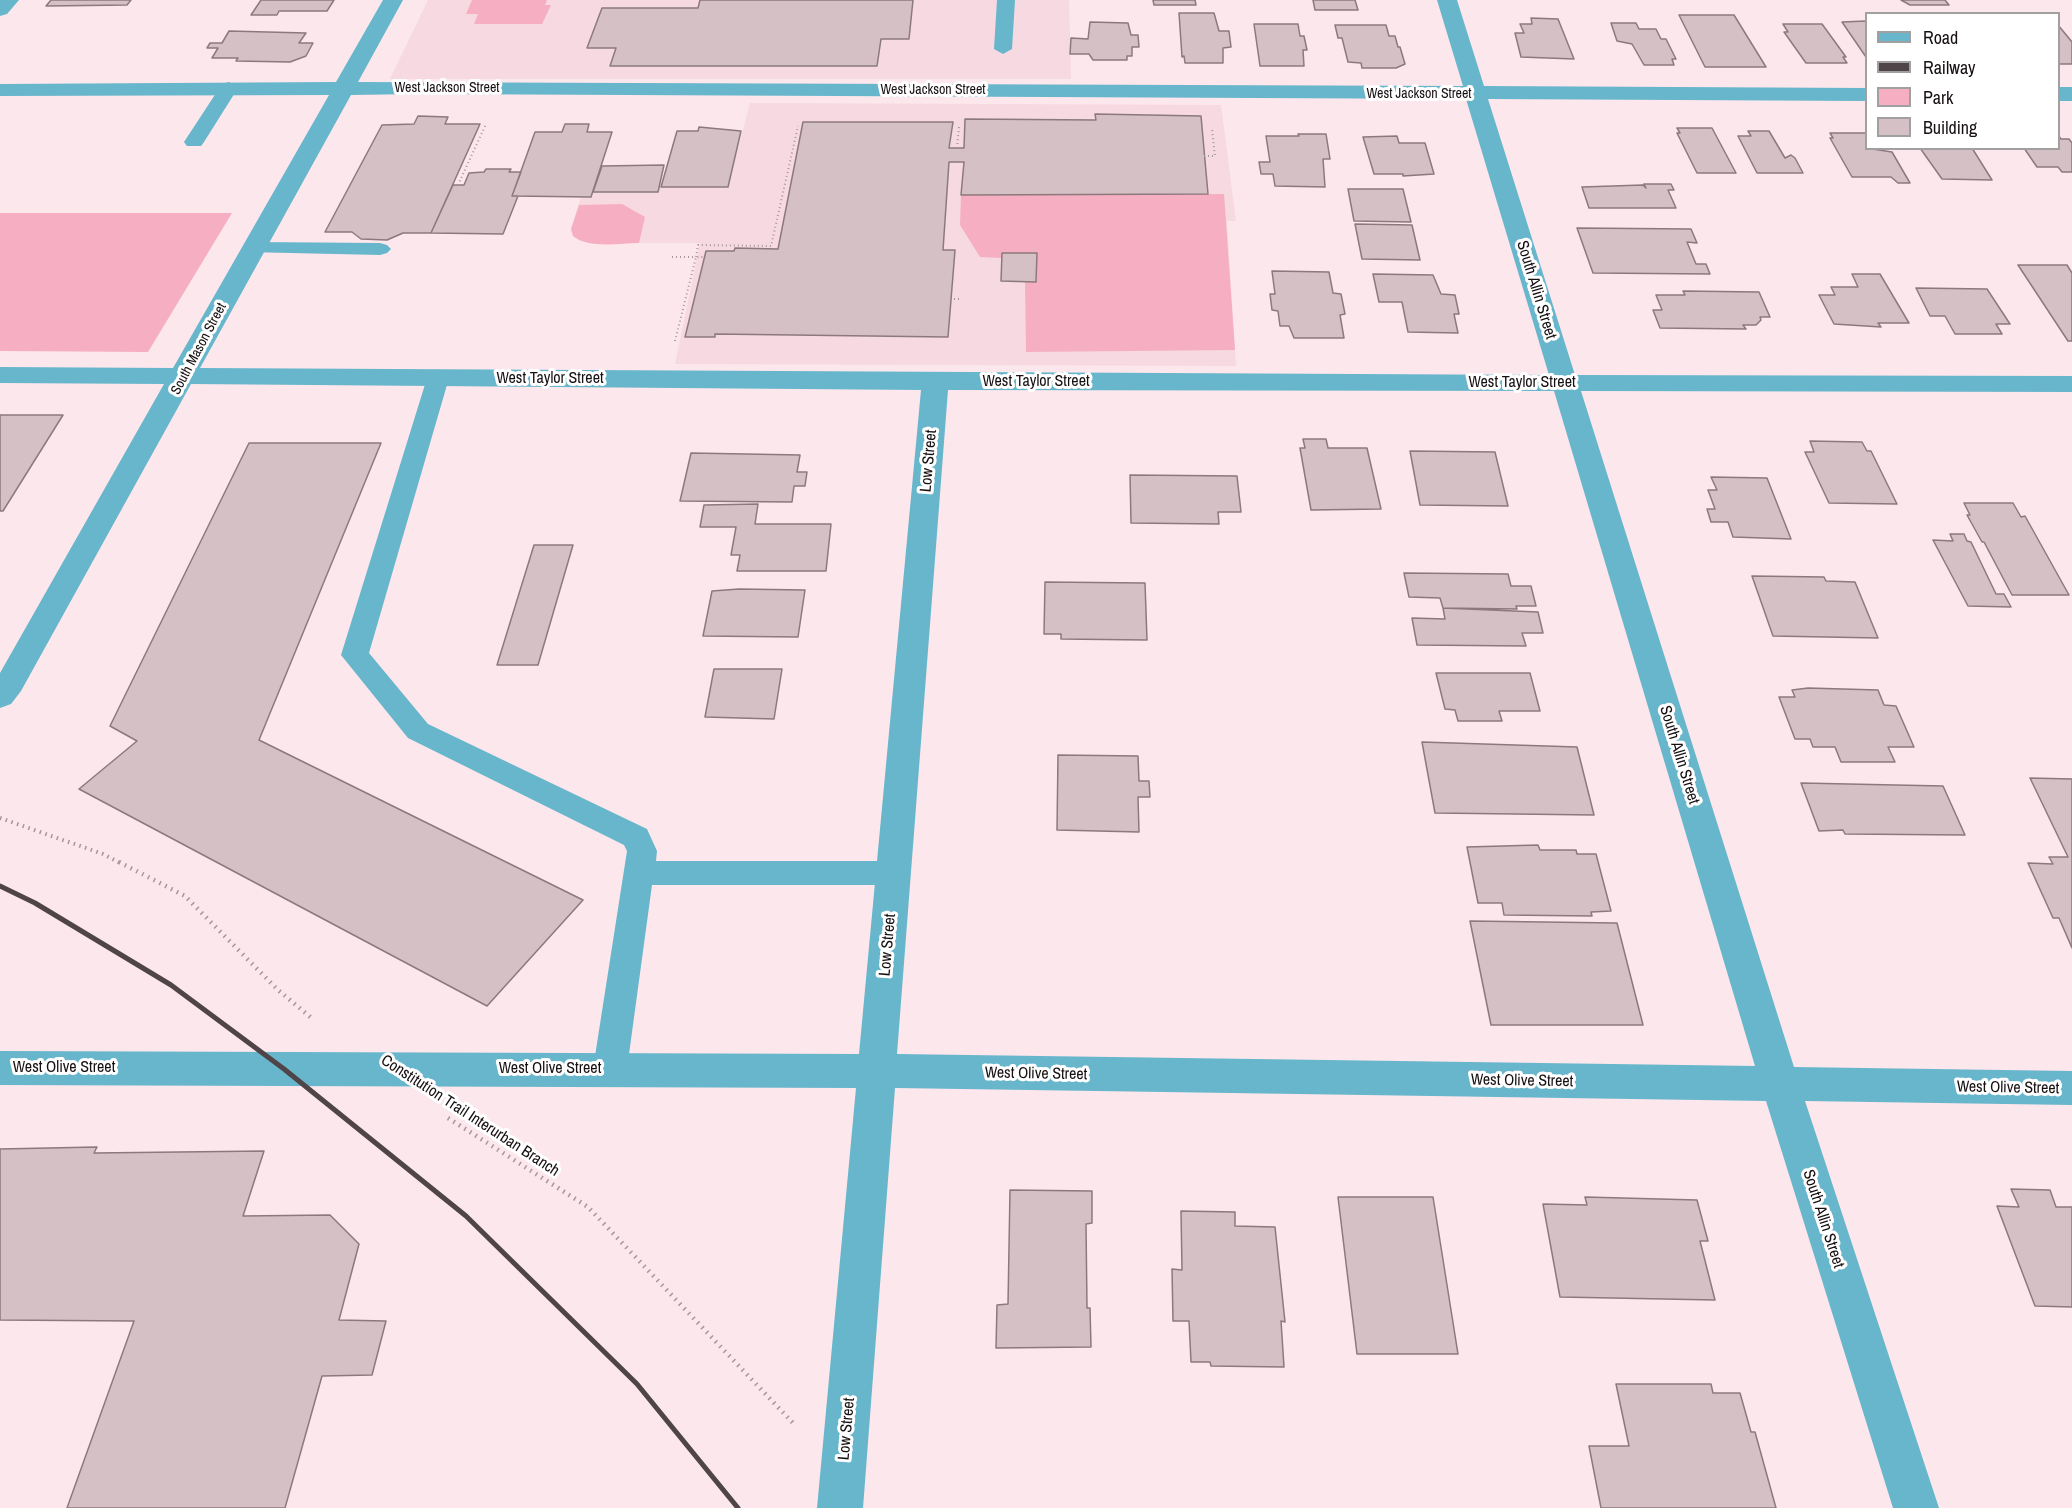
<!DOCTYPE html>
<html>
<head>
<meta charset="utf-8">
<style>
	body { margin:0 }
	#map { position:relative; width:2072px; height:1508px; overflow:hidden; background:#fce7ec; font-family:"Archivo Narrow",sans-serif }
	canvas { display:block }
	.legend { position:absolute; left:1865px; top:12px; width:195px; height:138px; box-sizing:border-box; background:#fff; border:2px solid #a29fa0; margin:0; padding:8px 10px; list-style:none; font-size:18px; color:#171012 }
	.legend li { display:flex; align-items:center; gap:12px; height:30px }
	.legend b { width:30px; border:2px solid #a29fa0 }
</style>
</head>
<body>
<div id="map">
<canvas width="2072" height="1508"></canvas>
<ul class="legend">
<li><b style="height:8px;background:#67b6cb"></b>Road</li>
<li><b style="height:8px;background:#4f4447"></b>Railway</li>
<li><b style="height:16px;background:#f6aec3"></b>Park</li>
<li><b style="height:16px;background:#d5c0c6"></b>Building</li>
</ul>
</div>
<script>
const context = document.querySelector('canvas').getContext('2d');
context.lineJoin = 'round';
function fill(path, color) {
  context.fillStyle = color;
  context.fill(path, 'evenodd');
}
function strokePath(path, color, width, dash) {
  context.strokeStyle = color;
  context.lineWidth = width;
  context.lineCap = dash ? 'butt' : 'round';
  context.setLineDash(dash || []);
  context.stroke(path);
}
function write(font, color, halo, rows, align = 'center') {
  context.font = font + ' "Archivo Narrow",sans-serif';
  context.lineWidth = 6;
  context.setLineDash([]);
  context.textBaseline = 'middle';
  context.strokeStyle = halo;
  context.fillStyle = color;
  for (const [text, x, y, turn = 0] of rows) {
    context.save();
    context.translate(x, y);
    context.rotate((+turn || 0) * Math.PI / 180);
    context.textAlign = isNaN(turn) ? turn : align;
    if (halo) context.strokeText(text, 0, 0);
    context.fillText(text, 0, 0);
    context.restore();
  }
}
const built = new Path2D(`
	M428,0H1069L1071,79H390Z
	M750,103L1221,105L1236,221H1227L1236,366L675,364L700,243H591L580,241L573,236L571,229L581,197H591L593,192H657L659,187L728,186Z`);
const green = new Path2D(`
	M472,0H547L545,5H551L542,24H474L478,14H466Z
	M1224,194L1235,350L1026,352L1025,282H1036L1037,253H1002V258L980,257L960,225L961,195Z
	M622,204L645,217L639,243C619,243 589,249 573,236L571,229L579,205Z
	M0,213H232L148,352L0,351Z`);
const building = new Path2D(`
	M51,0H131L127,5L46,6Z
	M261,0H334L327,11H279L277,15H251Z
	M700,0H913L909,39H881L877,66H610L616,48H587L602,8H698Z
	M1153,0H1195L1196,5H1154Z
	M1313,0H1355L1358,10H1315Z
	M1901,0H1945L1949,5H1910Z
	M1179,13H1214L1219,31H1229L1231,47L1223,48V63H1185L1184,56L1182,57Z
	M1679,15H1734L1766,67H1705Z
	M1531,18L1558,19L1574,59L1521,57L1515,33H1524L1520,24H1532Z
	M1866,21V57L1842,22Z
	M1090,22L1128,23L1131,35H1138L1139,47H1132V56H1127V60H1093L1089,54H1070L1071,38L1088,39Z
	M1611,23H1636L1639,29H1656L1661,39H1666L1676,59H1672L1674,65H1644L1632,44L1617,41Z
	M1254,24H1298L1300,36H1304L1307,50H1303L1304,66H1260Z
	M1783,24H1822L1846,57H1843L1847,63H1806L1784,32H1788Z
	M1335,25H1386L1389,36H1395L1398,47H1400L1405,64L1396,68H1362L1361,63L1348,62L1342,38H1338Z
	M2058,25L2072,42V64H2058Z
	M229,31L306,33L299,43H313L306,56L290,62L236,61L238,58H212L218,48H207L210,43H222Z
	M1095,114L1201,116L1208,194L961,195L964,162H949L943,250H955L948,337L715,334V337H685L706,251H734L735,248L778,249L803,122H953L949,148H964L965,119L1096,120Z
	M418,116L448,117L445,124H480L431,233H403L387,240L361,239L352,232H325L382,125L414,124Z
	M565,124H589L587,132H612L591,197L512,196L535,132H562Z
	M699,127L741,131L728,187H661L677,131H698Z
	M1677,128H1712L1736,173H1697L1677,133H1680Z
	M1748,131H1769L1785,158L1791,155L1795,158L1803,173H1757L1738,136H1751Z
	M1830,133H1866V148L1892,152L1910,183H1898L1891,177H1852L1830,138H1833Z
	M1298,134H1326L1330,159H1323L1325,187L1275,186L1273,174H1261L1259,162H1270L1266,136H1299Z
	M2058,135L2061,139H2069L2072,143V172H2062L2058,167H2037L2024,148H2058Z
	M1397,136L1399,143H1425L1434,174L1403,176V174H1374L1363,137Z
	M1920,148H1972L1992,180L1942,179Z
	M664,165L658,192H593L602,166Z
	M486,169H511L509,172H521L512,196H518L503,234L431,233L453,185H464L469,173L484,172Z
	M1644,184H1671L1674,190H1668L1676,208H1589L1582,187L1643,185L1646,188Z
	M1348,189H1403L1411,222L1354,221Z
	M1355,224L1412,225L1420,260L1362,259Z
	M1577,228L1691,229L1697,243L1687,242L1696,264H1706L1710,274L1593,273Z
	M1002,253H1037L1036,282L1001,281Z
	M2018,265H2067L2072,273V341H2068Z
	M1272,271L1329,272L1333,293L1341,294L1345,314L1340,315L1344,338H1294L1289,326H1280L1278,311L1272,310L1270,294H1275Z
	M1373,274L1433,275L1441,294L1455,295L1459,314H1454L1458,333L1408,332L1402,302H1379Z
	M1852,274H1880L1909,323H1878L1881,327L1834,324L1819,295H1835L1831,287H1858Z
	M1916,288L1987,289L2010,324H1996L2002,334H1955L1945,316H1930Z
	M1683,291L1759,292L1770,317H1760L1761,320L1756,325H1743L1746,329L1660,328L1653,310H1662L1656,295H1685Z
	M0,415H63L3,511H0Z
	M1303,439H1326L1328,448H1367L1381,509L1311,510L1300,448H1305Z
	M1810,441L1862,442L1867,451H1871L1897,504L1829,503L1805,452H1814Z
	M249,443H381L259,740L583,900L487,1006L79,789L137,741L110,726Z
	M1410,451L1495,452L1508,506L1420,505Z
	M691,453L800,455L797,472H807L805,486H794L792,502L680,501Z
	M1130,475L1237,476L1241,512H1218L1219,524L1131,523Z
	M1711,477L1767,478L1791,539L1733,537L1728,522H1711L1707,509H1715L1708,490H1717Z
	M1964,503H2013L2021,517L2025,516L2069,595H2012L1984,542H1982L1967,515H1970Z
	M758,504L755,524H831L826,571H737L740,555H731L736,527H700L704,505Z
	M1950,534H1964L1967,541L1971,542L1996,594H2004L2011,607L1968,606L1933,540L1953,541Z
	M534,545H573L538,665H497Z
	M1404,573L1508,574L1511,586H1531L1536,606H1516L1517,609L1443,608L1440,598L1409,597Z
	M1752,576L1824,577L1826,581L1855,582L1878,638L1773,636Z
	M1045,582L1145,583L1147,640L1061,639V634H1044Z
	M739,589L805,590L798,637L703,636L712,591Z
	M1443,608L1538,612L1543,633H1522L1526,646L1417,645L1412,618L1445,619Z
	M714,669H782L774,719L705,717Z
	M1436,673H1530L1540,711H1499L1502,721H1458L1455,710L1445,709Z
	M1808,688L1878,690L1884,705L1896,706L1914,747H1888L1895,762H1841L1835,747H1813L1810,739H1795L1779,697H1795L1792,690Z
	M1422,742L1577,747L1594,815L1435,813Z
	M1058,755L1138,756L1139,781H1149L1150,797H1138L1139,832L1057,830Z
	M2030,778L2072,779V948L2059,918H2053L2028,863L2053,864L2049,857H2068Z
	M1801,783L1943,786L1965,835L1845,834L1843,830L1819,831Z
	M1538,845L1540,850H1576L1577,854H1596L1611,911L1591,912L1592,916L1504,915L1502,903H1478L1467,847Z
	M1470,921L1617,923L1643,1025H1491Z
	M97,1147L94,1153L264,1151L243,1216L330,1215L359,1244L339,1320L386,1321L372,1375L322,1376L285,1508H67L134,1321L0,1320V1149Z
	M2011,1189L2050,1190L2056,1207H2072V1307L2035,1306L1997,1206L2019,1207Z
	M1010,1190L1092,1191V1223L1086,1224L1087,1308H1090L1091,1347L996,1348L997,1305L1008,1304Z
	M1338,1197H1433L1458,1354H1357Z
	M1585,1197L1697,1200L1708,1241H1700L1715,1300L1560,1297L1543,1204L1587,1205Z
	M1181,1211L1235,1212V1226L1275,1227L1285,1322L1281,1321L1284,1367L1211,1366L1210,1362H1191L1189,1321H1173L1172,1269L1182,1270Z
	M1616,1384H1711L1713,1393H1740L1751,1432H1755L1776,1508H1601L1589,1446H1629Z`);
const pathFar2 = new Path2D(`
	M957,148L959,127
	M1204,156H1215L1212,129
	M458,185L486,124
	M672,257H696L698,245L771,246L798,126
	M950,299H962
	M675,341L696,257H704`);
const pathFar1 = new Path2D(`
	M0,818L103,854L122,864`);
const path = new Path2D(`
	M119,862L185,896L278,990L314,1020
	M448,1118L588,1207L793,1423`);
const lane = new Path2D(`
	M997,0H1015L1012,49L1003,54L994,49Z
	M229,82L238,88L204,142L201,146H187L184,142L222,84Z
	M253,242L380,243L387,245L391,249L387,253L380,255L246,252L242,248L246,244Z
	M438,371L446,373L449,378L369,653L428,724L647,829L657,851L656,861H894L905,864L909,873L905,882L894,885H652L627,1069L622,1079L610,1084L598,1079L593,1069L627,851L624,845L408,738L341,655L427,378L430,373Z`);
const street = new Path2D(`
	M0,0H19L7,14L0,16Z
	M383,0H403L358,82L1463,86L1437,0H1457L1484,86L1866,88V101L1488,99L1575,375L2072,376V392L1581,391L1794,1067L2072,1071V1105L1805,1101L1939,1508H1893L1766,1101L895,1088L863,1508H817L856,1088L0,1085V1051L859,1054L921,390L191,384L21,691L11,704L0,708V673L164,384L0,383V367L173,368L329,95L0,96V84L336,82ZM418,94L1466,99L1549,375L200,368L351,95ZM948,390L1554,391L1755,1066L897,1054Z
	M2058,87H2072V101H2058Z`);
const rail = new Path2D(`
	M0,886L35,903L171,985L284,1069L466,1216L637,1384L738,1508`);
const farStreetnames = [
	["West Jackson Street",447,88],
	["West Jackson Street",933,90],
	["West Jackson Street",1419,94],
	["South Mason Street",199,349,-62]
];
const streetNames = [
	["South Allin Street",1536,290,73],
	["West Taylor Street",550,379],
	["West Taylor Street",1036,382],
	["West Taylor Street",1522,383],
	["Low Street",929,461,-85],
	["South Allin Street",1679,755,73],
	["Low Street",888,945,-85],
	["West Olive Street",64,1068],
	["West Olive Street",550,1069],
	["West Olive Street",1036,1074,1],
	["West Olive Street",1522,1081,1],
	["West Olive Street",2008,1088,1],
	["Constitution Trail Interurban Branch",470,1116,33],
	["South Allin Street",1823,1219,72],
	["Low Street",847,1429,-85]
];
fill(built, '#f6d9e1');
fill(green, '#f6aec3');
fill(building, '#d5c0c6');
strokePath(building, '#8c797e', 1.5);
strokePath(pathFar2, '#a6979a', 2, [1, 3]);
strokePath(pathFar1, '#a6979a', 4, [1.5, 4.5]);
strokePath(path, '#a6979a', 4.5, [1.5, 5]);
fill(lane, '#67b6cb');
fill(street, '#67b6cb');
strokePath(rail, '#4f4447', 5);
write('14px', '#171012', '#fff', farStreetnames);
write('16px', '#171012', '#fff', streetNames);
</script>
</body>
</html>
